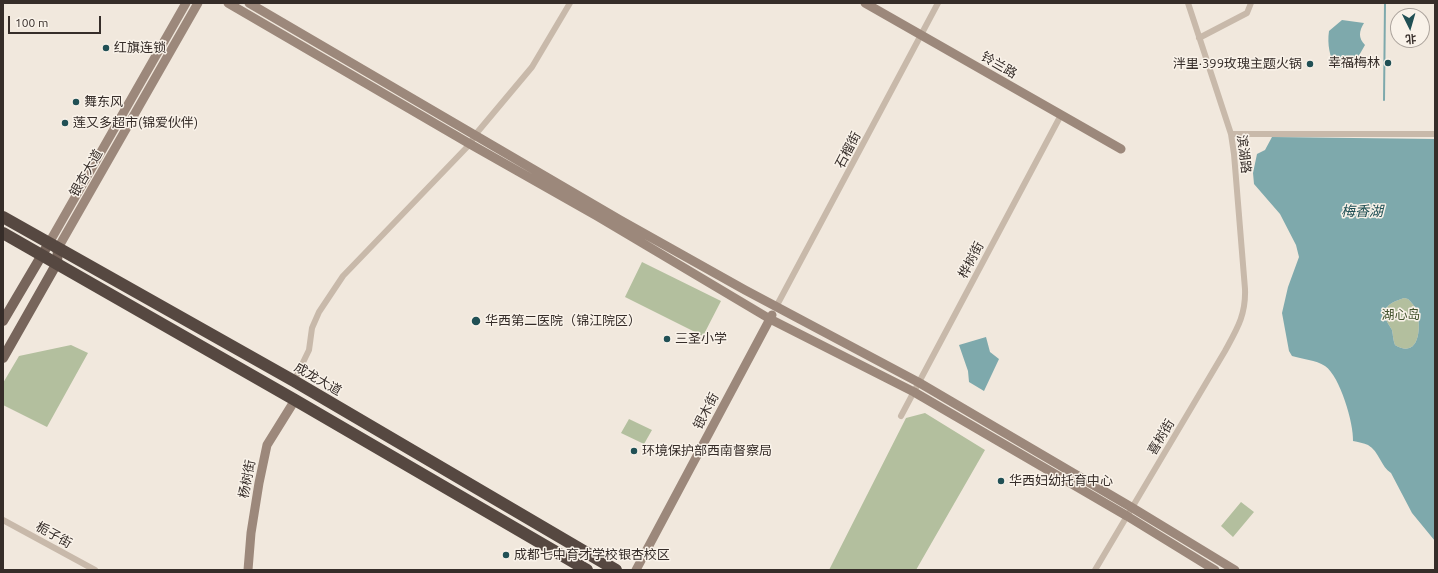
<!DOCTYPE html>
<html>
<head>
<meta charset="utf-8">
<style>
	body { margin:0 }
	#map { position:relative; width:1438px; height:573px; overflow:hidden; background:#f1e8dd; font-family:Ubuntu,"Noto Sans SC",sans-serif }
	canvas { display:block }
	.frame { position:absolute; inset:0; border:4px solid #362d29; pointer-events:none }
	.north { position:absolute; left:1390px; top:8px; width:40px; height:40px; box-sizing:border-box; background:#f9f2e9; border:1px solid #aba39c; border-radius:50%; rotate:175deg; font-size:11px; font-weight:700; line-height:16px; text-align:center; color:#362d29 }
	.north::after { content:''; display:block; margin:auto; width:14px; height:18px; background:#215055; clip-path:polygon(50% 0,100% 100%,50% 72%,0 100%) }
	.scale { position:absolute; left:8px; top:16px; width:93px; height:18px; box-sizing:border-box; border:2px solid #362d29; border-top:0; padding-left:5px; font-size:12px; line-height:14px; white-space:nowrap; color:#362d29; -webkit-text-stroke:3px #f9f2e9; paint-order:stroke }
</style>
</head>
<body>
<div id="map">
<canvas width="1438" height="573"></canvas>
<div class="frame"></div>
<div class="north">北</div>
<div class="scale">100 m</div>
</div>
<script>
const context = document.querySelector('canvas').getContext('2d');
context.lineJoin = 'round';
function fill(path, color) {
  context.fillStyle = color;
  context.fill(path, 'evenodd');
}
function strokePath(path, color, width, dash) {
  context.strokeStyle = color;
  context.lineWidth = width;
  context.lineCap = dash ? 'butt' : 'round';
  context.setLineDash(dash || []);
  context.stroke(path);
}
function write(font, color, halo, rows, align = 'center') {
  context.font = font + ' Ubuntu,"Noto Sans SC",sans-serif';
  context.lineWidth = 3;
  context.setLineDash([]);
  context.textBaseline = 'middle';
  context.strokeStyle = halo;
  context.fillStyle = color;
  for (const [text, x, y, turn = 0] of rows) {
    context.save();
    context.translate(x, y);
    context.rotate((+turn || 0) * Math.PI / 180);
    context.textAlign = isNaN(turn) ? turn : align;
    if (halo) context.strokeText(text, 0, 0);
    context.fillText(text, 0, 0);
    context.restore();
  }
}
const green = new Path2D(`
	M642,262L721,301L703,336L625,297Z
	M1404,298L1408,299C1411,302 1414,305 1416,309C1422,325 1420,360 1395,345C1393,340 1393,335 1392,330C1390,326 1387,323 1386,319C1382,305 1393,302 1404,298Z
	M71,345L88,353L47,427L3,405V383L19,356Z
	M925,413L985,450L916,570H829L906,418Z
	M629,419L652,430L644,444L621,433Z
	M1241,502L1254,512L1233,537L1221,526Z`);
const water = new Path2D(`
	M1342,20L1364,23C1359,31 1358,38 1365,45L1353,66L1335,68C1330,56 1327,45 1329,31Z
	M1272,137L1435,139V541L1412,513L1391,473C1381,467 1379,451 1368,445C1364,443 1358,442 1353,441C1354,424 1340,376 1325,366C1316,360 1302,359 1292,356L1289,351L1282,313L1288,287L1299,257L1296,245L1280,214L1254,184L1253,173L1257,154L1265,150ZM1404,298L1408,299C1411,302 1414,305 1416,309C1422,325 1420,360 1395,345C1393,340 1393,335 1392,330C1390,326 1387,323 1386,319C1382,305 1393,302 1404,298Z
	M986,337L990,352L999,359L984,391L969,382L968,371L959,345Z`);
const stream = new Path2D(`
	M1384,100L1385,3`);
const street = new Path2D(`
	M1199,38L1247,13L1251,3
	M1231,134H1435
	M776,307L938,3
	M294,381L309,350L312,328L319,312L343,276L470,144L475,135L532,67L570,3
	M901,416L1061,115
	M3,520L95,570
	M1095,570L1225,351C1237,329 1246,315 1245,289L1234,154L1231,134L1188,3`);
const secondary = new Path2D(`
	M228,3L470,144L597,216L770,319L914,392L1127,516L1215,570
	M249,3L620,220L745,290L918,382L1131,507L1235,570
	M865,3L1121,149
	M49,243L186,3
	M58,248L198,3
	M248,570L251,533L259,483L267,445L295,400
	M636,570L772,315`);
const primary = new Path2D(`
	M3,321L49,243
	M3,358L57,263L58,248`);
const highway = new Path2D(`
	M3,217L294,381L616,570
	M3,233L295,400L587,570`);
const markers = [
	[106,48,4,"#215055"],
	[1388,63,4,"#215055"],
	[1310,64,4,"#215055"],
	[76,102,4,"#215055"],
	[65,123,4,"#215055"],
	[476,321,5,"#215055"],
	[667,339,4,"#215055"],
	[634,451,4,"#215055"],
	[1001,481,4,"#215055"],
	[506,555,4,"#215055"]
];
const poiNames = [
	["红旗连锁",114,48],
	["幸福梅林",1380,63,"right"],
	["泮里·399玫瑰主题火锅",1302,64,"right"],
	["舞东风",84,102],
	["莲又多超市(锦爱伙伴)",73,123],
	["华西第二医院（锦江院区）",485,321],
	["三圣小学",675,339],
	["环境保护部西南督察局",642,451],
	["华西妇幼托育中心",1009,481],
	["成都七中育才学校银杏校区",514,555]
];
const streetNames = [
	["铃兰路",999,65,30],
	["石榴街",848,150,-62],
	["滨湖路",1244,154,83],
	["银杏大道",86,173,-60],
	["桦树街",971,260,-62],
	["成龙大道",318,379,30],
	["银木街",706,411,-62],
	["喜树街",1161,437,-59],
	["杨树街",247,479,-79],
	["栀子街",54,535,29]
];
const parkNames = [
	["湖心岛",1401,315]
];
const waterNames = [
	["梅香湖",1362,211]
];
fill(green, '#b3bf9e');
fill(water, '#7ea9ac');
strokePath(stream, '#7ea9ac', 2);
strokePath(street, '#c8b9aa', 6);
strokePath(secondary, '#9c887b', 9);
strokePath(primary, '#77655b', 10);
strokePath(highway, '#564841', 12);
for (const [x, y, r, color] of markers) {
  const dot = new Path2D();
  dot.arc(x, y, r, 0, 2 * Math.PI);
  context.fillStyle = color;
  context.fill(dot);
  strokePath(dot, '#f9f2e9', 1.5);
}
write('13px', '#362d29', '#f9f2e9', poiNames, 'left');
write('13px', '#362d29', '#f9f2e9', streetNames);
write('13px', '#44532e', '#f9f2e9', parkNames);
write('italic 14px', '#215055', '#f9f2e9', waterNames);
</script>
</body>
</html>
